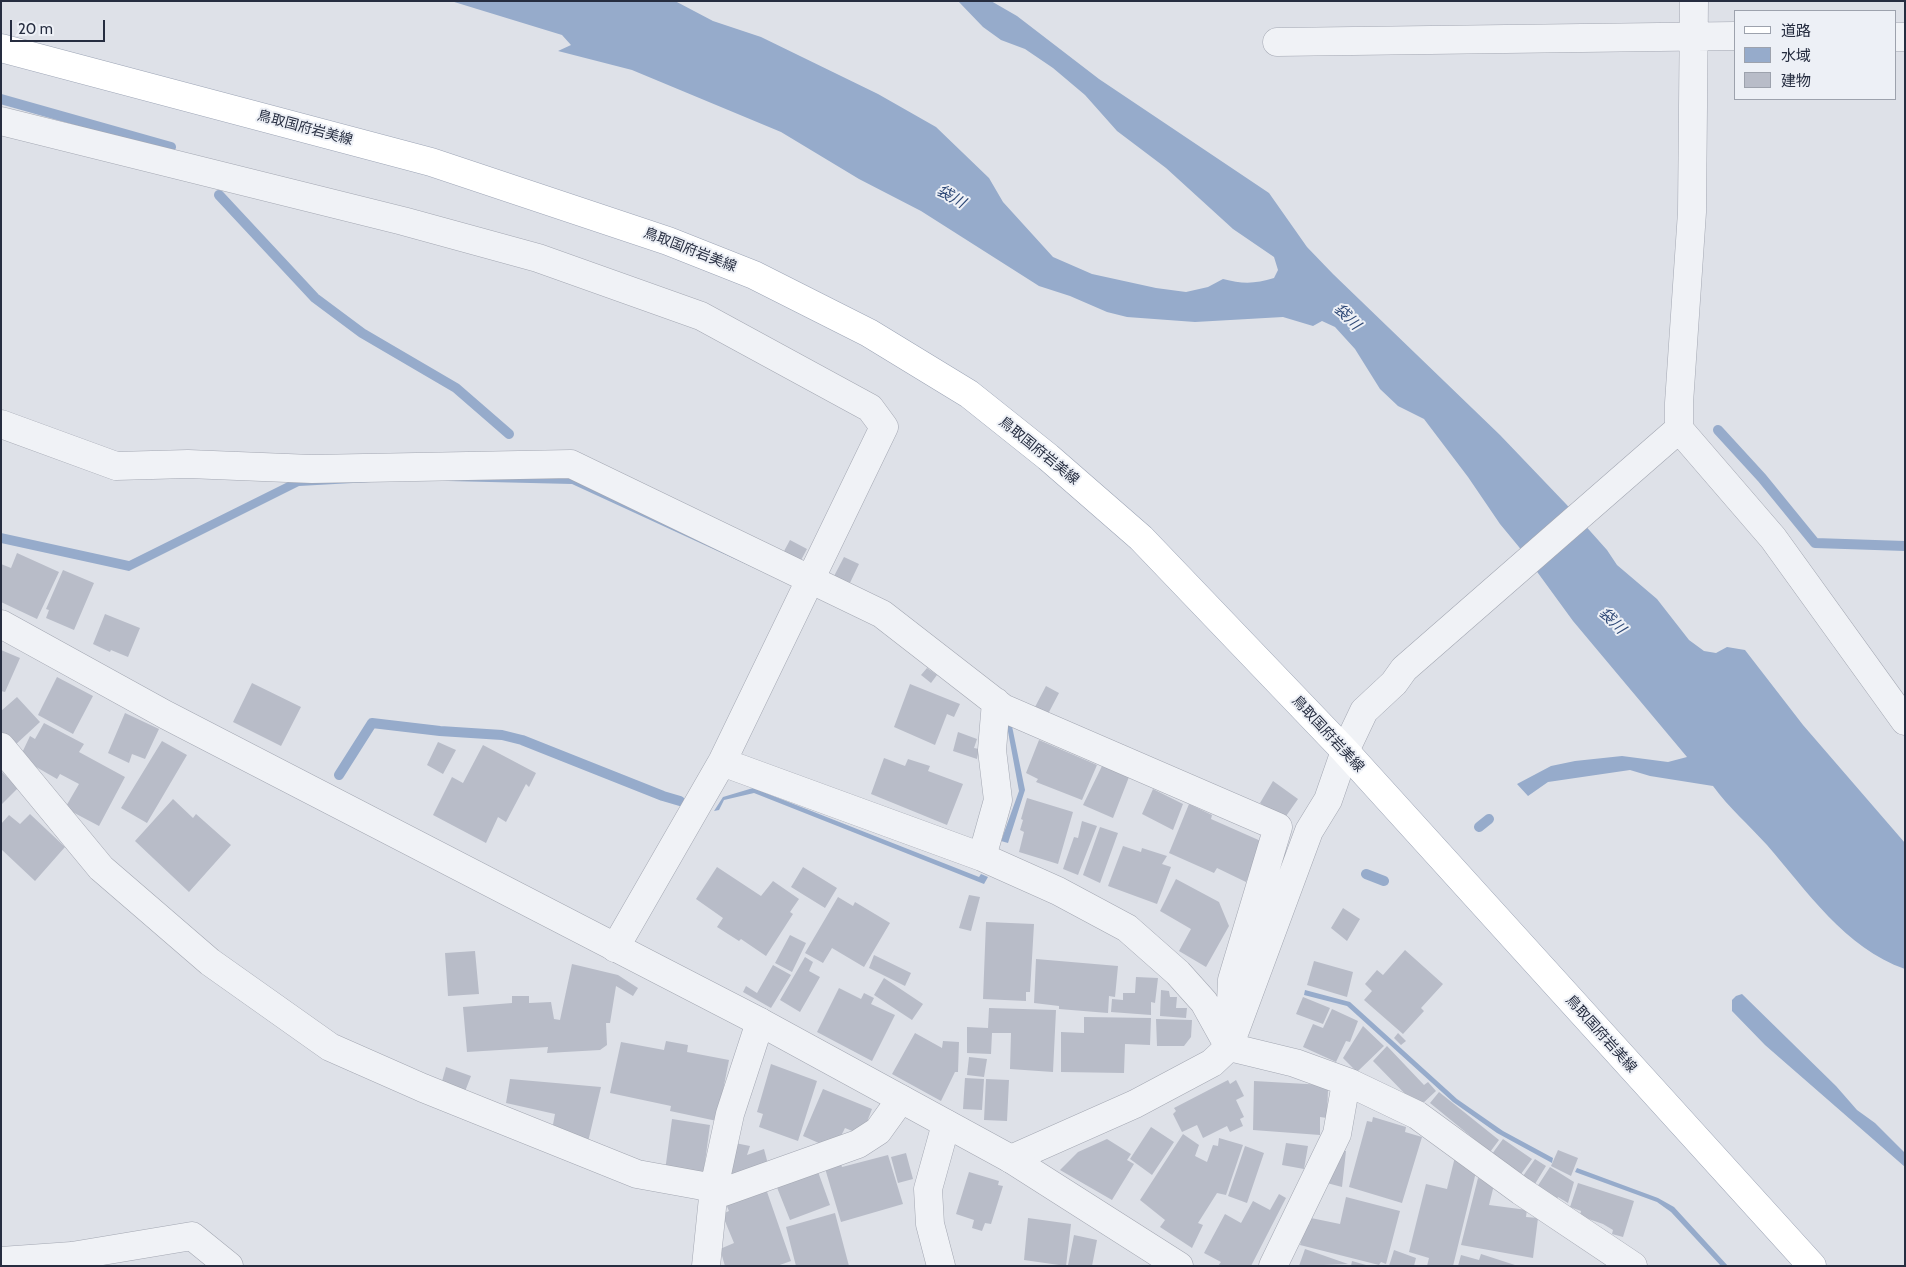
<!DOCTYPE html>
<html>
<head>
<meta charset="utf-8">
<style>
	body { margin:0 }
	#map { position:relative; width:1906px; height:1267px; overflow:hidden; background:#dee1e8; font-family:Cabin,"Noto Sans JP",sans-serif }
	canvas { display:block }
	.frame { position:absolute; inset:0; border:2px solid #262d40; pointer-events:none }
	.legend { position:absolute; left:1734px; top:10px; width:162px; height:90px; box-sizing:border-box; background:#edf0f6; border:1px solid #9da2ad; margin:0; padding:6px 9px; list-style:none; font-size:15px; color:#262d40 }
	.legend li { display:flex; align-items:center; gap:10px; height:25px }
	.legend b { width:25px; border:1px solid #9da2ad }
	.scale { position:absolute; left:10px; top:20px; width:95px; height:22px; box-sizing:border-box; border:2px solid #262d40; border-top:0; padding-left:6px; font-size:15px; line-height:18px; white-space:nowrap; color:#262d40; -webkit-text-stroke:4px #edf0f6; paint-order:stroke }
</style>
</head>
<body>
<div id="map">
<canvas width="1906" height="1267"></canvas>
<div class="frame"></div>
<ul class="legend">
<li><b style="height:6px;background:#fff"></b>道路</li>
<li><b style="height:14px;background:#96abcb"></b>水域</li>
<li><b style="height:14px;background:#b8bcc8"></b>建物</li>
</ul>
<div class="scale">20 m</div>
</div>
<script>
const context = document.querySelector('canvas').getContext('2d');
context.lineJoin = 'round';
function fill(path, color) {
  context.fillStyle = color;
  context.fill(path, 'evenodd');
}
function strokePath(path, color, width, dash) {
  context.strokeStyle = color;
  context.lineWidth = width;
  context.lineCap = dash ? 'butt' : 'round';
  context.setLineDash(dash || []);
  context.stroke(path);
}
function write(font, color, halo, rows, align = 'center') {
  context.font = font + ' Cabin,"Noto Sans JP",sans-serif';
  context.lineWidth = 4;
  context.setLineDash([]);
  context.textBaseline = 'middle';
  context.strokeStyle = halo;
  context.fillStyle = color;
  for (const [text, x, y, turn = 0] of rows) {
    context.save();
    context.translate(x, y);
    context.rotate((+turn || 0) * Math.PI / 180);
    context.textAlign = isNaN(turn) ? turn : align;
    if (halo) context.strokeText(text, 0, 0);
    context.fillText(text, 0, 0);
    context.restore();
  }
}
const water = new Path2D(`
	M451,1H675L713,21L761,37L878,94L936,127L989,178L1003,202L1053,257L1092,274L1156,288L1186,292L1208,287L1223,279C1242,284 1255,284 1274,278L1278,270L1274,257L1233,229L1166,168L1117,131L1085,95L1053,68L1025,49L1001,40L983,27L958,1H991L1017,16L1099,79L1269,193L1307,247L1333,274L1500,435L1566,504L1607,550L1617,565L1657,599L1689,640L1704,651L1716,653L1727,647L1745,650L1803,725L1905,843V969C1845,948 1807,891 1767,845C1749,825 1729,808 1713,786L1650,776L1630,770L1548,782L1528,796L1517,784L1551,766L1575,761L1622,756L1668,762L1687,757L1573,621L1519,547L1500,524L1468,477L1424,419L1398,406L1380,389L1355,349L1335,327L1322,321L1313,326L1283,317L1195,322L1127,317L1107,312L1070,296L1039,286L921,211L859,179L781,132L632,70L558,51L571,45L562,35Z
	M577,474L874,623L572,484L407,480L299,486L129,571L1,543V533L129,561L298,477Z
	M1003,720L1012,726L1025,790L1008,843L1001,841L1019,791L1007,726Z
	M753,788L979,877L981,874L988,877L984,884L754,793L724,800L719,810L714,811L723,797Z
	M1305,990L1350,1002L1457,1099L1503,1131L1553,1158L1552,1163L1497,1133L1453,1102L1347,1006L1304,995Z
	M1742,994L1836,1086L1857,1110L1875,1123L1905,1153V1167L1765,1045L1732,1011V1000L1736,996Z
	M1577,1168L1658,1198L1674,1207L1728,1266H1721L1671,1212L1657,1202L1575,1172Z`);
const stream = new Path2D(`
	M1,99L171,147
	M219,195L315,298L362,333L456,388L509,434
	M1718,430L1762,478L1815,543L1905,546
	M339,775L372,723L440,731L502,735L522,740L663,796L680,801
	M1479,827L1489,819
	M1366,874L1384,881`);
const building = new Path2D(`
	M790,540L807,549L800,562L783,553Z
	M17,553L59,572L37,619L1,602V564L11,568Z
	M844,557L859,564L848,587L833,578Z
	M63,570L94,583L74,630L46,618L49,610L46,609Z
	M105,614L140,628L128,657L111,650L110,652L93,644Z
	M1,650L20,658L5,692L1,691Z
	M927,668L937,675L931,683L921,675Z
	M57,677L93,696L73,734L38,715Z
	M252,683L301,707L281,746L233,722Z
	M910,684L960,704L954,717L947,714L935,745L894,727Z
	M1046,686L1059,693L1048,714L1035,707Z
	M17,697L40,722L14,746L1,731V711Z
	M125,713L159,729L145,759L132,754L129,763L108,753Z
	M44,723L84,744L79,752L125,777L99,826L65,808L79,784L60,774L57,779L24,760L21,755L30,736L35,739Z
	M958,732L977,739L974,748L979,749L977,759L953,751Z
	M1039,740L1097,765L1082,800L1036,782L1038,779L1026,773Z
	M162,741L187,755L147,823L121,808Z
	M438,742L456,750L443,774L427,765Z
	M483,745L536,773L529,787L526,784L506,822L498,817L486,843L433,815L452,777L463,783Z
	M884,758L905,766L908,759L930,766L928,771L963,784L947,825L871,794Z
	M1102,766L1129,777L1113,818L1083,805Z
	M1,771L18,788L1,805Z
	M1273,781L1298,799L1284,819L1260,803Z
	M1153,789L1183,804L1173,830L1142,814Z
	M1027,798L1073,812L1058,864L1019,852L1024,832L1020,830L1023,820L1021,819Z
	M173,799L193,818L196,814L231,845L189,892L135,841Z
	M1189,804L1212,815L1211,819L1263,842L1246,882L1217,868L1214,873L1169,853Z
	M30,814L65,847L35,881L1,849V824L9,815L20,824Z
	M1082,821L1097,826L1078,875L1063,869L1074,837L1078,838Z
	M1100,827L1118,833L1100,883L1083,875Z
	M1123,846L1141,852L1142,848L1167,856L1162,864L1171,867L1157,904L1108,886Z
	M717,867L761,896L773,881L799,899L790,912L793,914L766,956L741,939L739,941L717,927L723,918L696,899Z
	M803,867L837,888L825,908L791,887Z
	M1176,879L1219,902L1229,926L1206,967L1179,951L1191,929L1160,911Z
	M969,895L980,897L971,931L959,928Z
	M838,897L853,906L855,902L890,923L864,967L832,948L823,963L805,953Z
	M1343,908L1360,919L1347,941L1331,928Z
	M986,922L1034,924L1030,992H1026V1001L983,999Z
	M790,935L806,943L792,972L775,963Z
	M1405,950L1443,984L1421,1008L1424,1011L1403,1034L1364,1000L1372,991L1365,984L1377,970L1383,975Z
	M475,951L479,994L448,996L445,953Z
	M874,955L911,973L905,986L869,968Z
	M805,957L813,962L809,971L820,977L800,1012L780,1000Z
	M1036,959L1118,966L1115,997L1109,996L1108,1013L1059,1009V1006L1034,1003Z
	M1314,961L1353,972L1347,997L1307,985Z
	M572,964L618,975L638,988L633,996L616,986L610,1023H606L607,1045L600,1050L547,1053L548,1047L467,1052L463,1007L512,1003V996H529V1003L551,1002L554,1019L560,1020Z
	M773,965L791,975L771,1008L743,992L746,986L757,993Z
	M1136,977L1158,978L1155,1003L1151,1002V1015L1111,1012L1112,999L1123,1000V993H1135Z
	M884,978L923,1004L912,1020L874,995Z
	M839,988L861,999L864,993L874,998L871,1004L895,1015L872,1061L817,1032Z
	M1161,990L1169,991L1170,997H1177L1176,1008H1187L1186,1018L1160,1016Z
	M1303,997L1330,1008L1323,1024L1296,1014Z
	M989,1008L1056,1010L1053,1072L1010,1069L1011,1033H992L991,1054L967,1053V1027L988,1028Z
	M1332,1009L1358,1021L1350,1042L1346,1041L1336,1062L1303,1047L1313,1024L1323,1028Z
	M1084,1017L1151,1018L1150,1045L1125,1044L1124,1073L1061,1072V1032L1084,1033Z
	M1156,1019L1192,1020L1191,1037L1184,1046H1157Z
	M1363,1026L1384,1046L1357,1072L1343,1058Z
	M915,1033L942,1048L943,1041L959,1042L958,1072H955L941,1101L892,1074Z
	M1398,1033L1406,1041L1401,1045L1394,1038Z
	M666,1041L688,1045L687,1052L729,1060L717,1121L670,1111L671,1106L610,1093L621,1042L664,1050Z
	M1387,1046L1424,1085L1428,1082L1436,1091L1421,1105L1414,1098L1412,1101L1373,1061Z
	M969,1057L987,1059L984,1077L967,1075Z
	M771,1064L817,1081L798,1141L759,1127L763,1114L757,1112Z
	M446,1067L471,1076L464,1094L441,1085Z
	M965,1078L984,1079L982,1110L963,1109Z
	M510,1079L601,1087L588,1142L551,1135L555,1114L506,1103Z
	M986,1079L1009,1080L1007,1121L984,1120Z
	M1228,1080L1230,1084L1236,1080L1244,1096L1236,1100L1244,1117L1240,1119L1243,1126L1230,1132L1227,1126L1203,1138L1197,1125L1182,1132L1173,1114L1176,1111L1174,1108Z
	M1254,1081L1324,1085V1088L1328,1089L1327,1118L1320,1117V1135L1253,1130Z
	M823,1089L872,1109L862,1135L845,1128L838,1142L830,1148L803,1136Z
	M1439,1092L1499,1140L1490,1152L1430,1103Z
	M1373,1117L1406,1127L1405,1132L1422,1137L1402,1203L1349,1187L1367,1121L1372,1122Z
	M672,1119L710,1125L703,1177L665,1171Z
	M1151,1127L1174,1142L1152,1175L1130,1159Z
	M1183,1134L1199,1145L1195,1156L1207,1162L1213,1145L1218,1146L1219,1138L1243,1145L1226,1195L1217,1193L1198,1223L1203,1225L1192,1248L1160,1227L1165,1220L1140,1200Z
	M1107,1139L1131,1154L1127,1160L1134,1164L1112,1200L1060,1170L1078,1152Z
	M1503,1139L1532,1159L1521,1174L1492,1154Z
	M735,1143L750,1146L747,1155L764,1149L769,1168L728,1177Z
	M1286,1143L1308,1146L1304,1169L1282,1165Z
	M1245,1146L1264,1153L1247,1203L1228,1196Z
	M1558,1150L1578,1158L1571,1176L1551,1166Z
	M1343,1151H1346L1342,1187L1327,1183Z
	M906,1153L913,1179L898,1183L891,1157Z
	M888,1155L903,1204L841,1222L824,1165L840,1161L842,1167Z
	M1455,1157L1476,1172L1453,1266H1427L1429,1258L1409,1252L1426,1184L1447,1189Z
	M1535,1159L1546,1166L1535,1184L1523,1176Z
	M1550,1167L1574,1182L1568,1203L1558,1197L1557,1200L1537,1187Z
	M817,1169L830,1205L790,1220L774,1180Z
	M969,1172L999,1181L998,1185L1003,1186L991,1224L985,1223L982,1231L972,1228L974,1220L956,1214Z
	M1478,1178L1494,1185L1489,1205L1527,1210L1526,1217L1538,1218L1533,1258L1461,1245Z
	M1578,1183L1634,1201L1623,1237L1612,1234L1613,1230L1603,1224L1580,1216L1581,1211L1570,1207Z
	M765,1186L791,1261L777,1266H725L720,1249L734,1243L722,1214L729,1211L725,1202Z
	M1279,1194L1286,1198L1251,1266H1218L1221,1262L1204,1253L1225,1214L1241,1223L1253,1201L1270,1210Z
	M1346,1197L1400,1211L1386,1264L1381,1262L1379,1265L1300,1245L1306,1223L1309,1225L1311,1218L1340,1224Z
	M835,1213L849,1266H796L786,1227Z
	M1028,1218L1071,1224L1066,1266L1024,1260Z
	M1074,1235L1097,1240L1092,1266L1068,1265Z
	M1305,1249L1348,1264L1299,1266Z
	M1394,1250L1416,1258L1414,1266H1389Z
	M1481,1254L1515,1265V1266H1458L1461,1255L1479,1260Z
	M1352,1261L1366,1265V1266H1351Z`);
const minor = new Path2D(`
	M1895,37H1905
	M1277,42L1735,36
	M1,121L403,221L538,258L701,316L870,408L884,427L722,762L615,948
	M1,424L116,466L188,464L312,469L571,464L882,614L1003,708L1278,827L1232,980L1229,1047
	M1679,429L1773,538L1905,721
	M1,747L101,868L210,962L330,1047L423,1088L637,1174L714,1188
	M722,762L982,857L1058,891L1127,928L1178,973L1204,1002L1229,1047L1295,1063L1350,1083L1417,1115L1521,1191L1633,1266
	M982,857L998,800L992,750L996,702
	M1011,1159L1135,1104L1212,1063L1229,1047L1309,831L1328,800L1345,751L1364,711L1394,683L1404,669L1679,429V403L1692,212L1694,1
	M712,1196L858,1144L878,1131L901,1099
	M1,1261L72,1256L192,1236L229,1266
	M706,1266L714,1188L730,1114L760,1022
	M941,1266L930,1224L928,1189L946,1124
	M1273,1266L1337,1134L1346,1083`);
const tertiary = new Path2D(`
	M1,624L166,715L760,1022L1011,1159L1179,1266`);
const primary = new Path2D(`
	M1,48L431,162L668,241L754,275L869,333L969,394L1048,457L1141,538L1345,751L1812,1266`);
const streetNames = [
	["鳥取国府岩美線",305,128,15],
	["鳥取国府岩美線",690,250,21],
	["鳥取国府岩美線",1039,451,39],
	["鳥取国府岩美線",1328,734,47],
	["鳥取国府岩美線",1601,1034,48]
];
const waterNames = [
	["袋川",951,197,30],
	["袋川",1347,317,45],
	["袋川",1612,621,45]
];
fill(water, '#96abcb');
strokePath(stream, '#96abcb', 10);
fill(building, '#b8bcc8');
strokePath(minor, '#a3a7b2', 29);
strokePath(tertiary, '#a3a7b2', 29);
strokePath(primary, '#9ca4b5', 29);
strokePath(minor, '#f0f2f6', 28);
strokePath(tertiary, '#f0f2f6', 28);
strokePath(primary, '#fff', 28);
write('14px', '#262d40', '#edf0f6', streetNames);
write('italic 15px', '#2e4876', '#edf0f6', waterNames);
</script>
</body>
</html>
